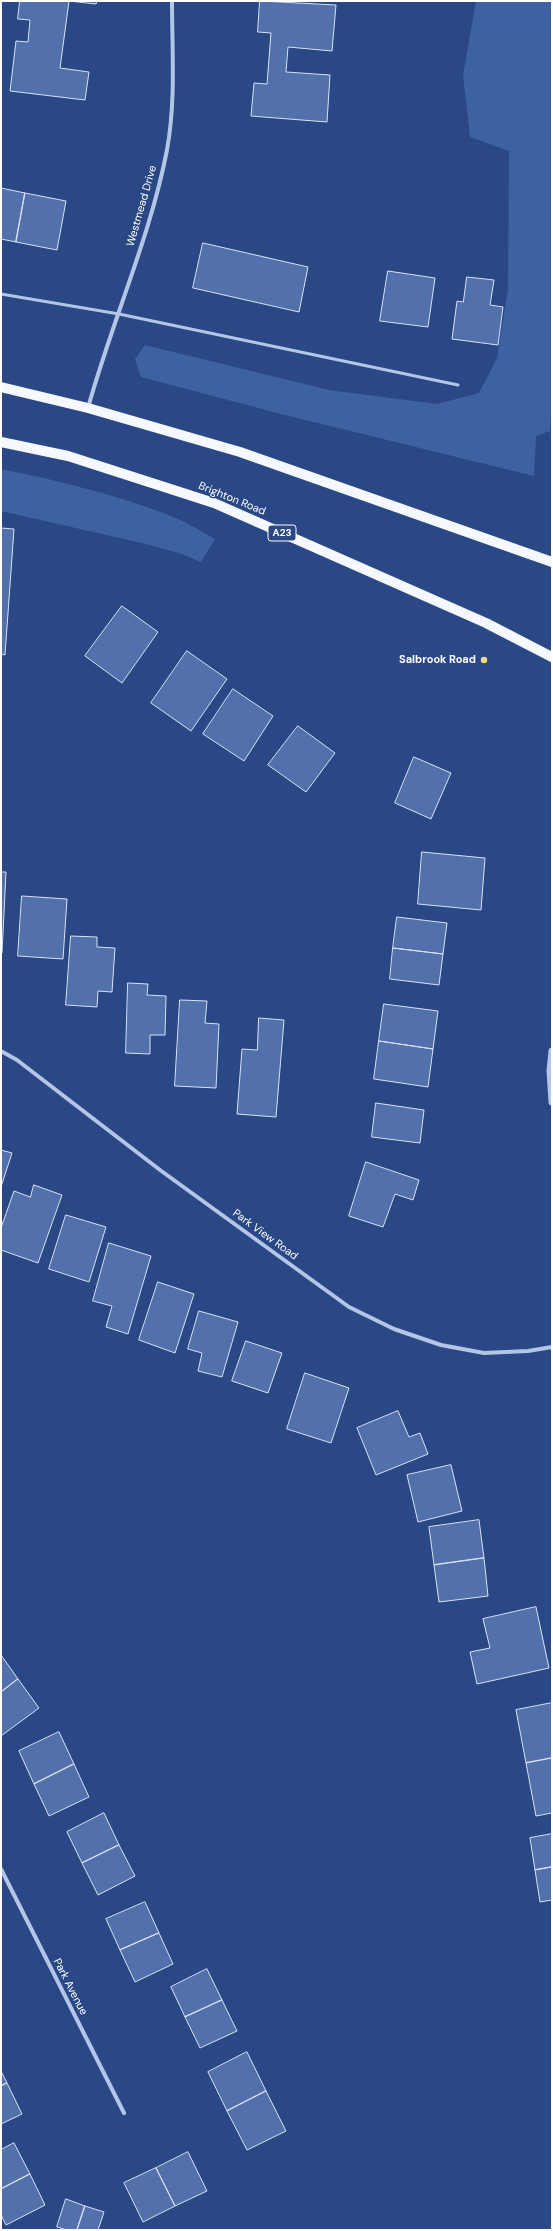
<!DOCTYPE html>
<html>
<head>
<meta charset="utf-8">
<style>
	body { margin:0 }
	#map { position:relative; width:553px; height:2231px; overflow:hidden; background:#294885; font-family:"DM Sans",sans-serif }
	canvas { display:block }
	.frame { position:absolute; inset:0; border:2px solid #fff; pointer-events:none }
</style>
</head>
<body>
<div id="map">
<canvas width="553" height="2231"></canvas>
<div class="frame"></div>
</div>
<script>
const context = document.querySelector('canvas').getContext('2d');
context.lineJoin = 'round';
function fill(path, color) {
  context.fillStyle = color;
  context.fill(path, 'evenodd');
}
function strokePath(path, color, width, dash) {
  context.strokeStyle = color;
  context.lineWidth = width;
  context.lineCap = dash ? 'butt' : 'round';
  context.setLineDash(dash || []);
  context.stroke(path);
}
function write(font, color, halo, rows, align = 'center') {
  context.font = font + ' "DM Sans",sans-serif';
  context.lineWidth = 3;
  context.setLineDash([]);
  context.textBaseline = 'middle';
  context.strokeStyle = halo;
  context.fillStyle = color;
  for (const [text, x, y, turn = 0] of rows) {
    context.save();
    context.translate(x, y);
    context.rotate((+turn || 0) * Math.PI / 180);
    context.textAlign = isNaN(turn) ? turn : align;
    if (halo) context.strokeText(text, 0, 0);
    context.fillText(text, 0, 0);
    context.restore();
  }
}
const green = new Path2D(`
	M476,1H552V387L550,431L536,436L534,476L281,414L141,377L135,359L145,345L329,390L437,404L479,393L497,358L508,289L509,151L470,137L463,75Z
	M1,469C56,480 113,494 166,514C183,520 199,530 215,539L201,562L182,554L146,544L1,511Z`);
const building = new Path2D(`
	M20,1H97L96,4L69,1L60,68L89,72L85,100L10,91L16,41L28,42L30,20L18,19Z
	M260,1L336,5L332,51L288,47L286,72L330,75L327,122L251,116L254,83L267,84L271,33L258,32Z
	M1,188L25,193L16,242L1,239Z
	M25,193L66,201L57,250L16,242Z
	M203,243L308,267L299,312L193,288Z
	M388,271L435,278L428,327L380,321Z
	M467,277L494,280L490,305L503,307L498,345L452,339L457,301L463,302Z
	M1,528L14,529L5,655L1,654Z
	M122,606L158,632L122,683L85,656Z
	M187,651L227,679L191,731L151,703Z
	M233,689L273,716L244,761L203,734Z
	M298,726L335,753L306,792L268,765Z
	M414,757L451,773L431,819L395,803Z
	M422,852L485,858L481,910L418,904Z
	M1,872H6L2,953L1,952Z
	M22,896L67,899L63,959L18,956Z
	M397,917L447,923L443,954L393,948Z
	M71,936L97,937V947L115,948L112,992L98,991L97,1007L66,1005Z
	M393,948L443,954L439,985L390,979Z
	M128,983L148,984L147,995L166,996L165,1035H150V1054L126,1053Z
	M180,1000L207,1001L205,1023L219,1024L216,1088L175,1086Z
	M384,1004L438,1011L433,1049L379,1041Z
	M259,1018L284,1020L276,1117L237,1114L242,1049L257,1050Z
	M379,1041L433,1049L428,1087L374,1079Z
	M376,1103L424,1110L420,1143L372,1137Z
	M1,1150L12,1153L1,1187Z
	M366,1162L419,1180L413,1200L395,1194L383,1227L349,1216Z
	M34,1185L62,1195L38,1263L1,1250V1228L14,1191L30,1197Z
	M66,1215L106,1227L89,1282L49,1269Z
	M109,1243L151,1256L128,1334L106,1327L112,1306L93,1301Z
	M158,1282L194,1294L175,1353L139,1340Z
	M199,1311L238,1322L222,1377L198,1371L202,1353L188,1349Z
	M246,1341L282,1353L268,1393L232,1381Z
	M305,1373L349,1388L331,1443L287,1429Z
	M398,1411L409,1437L420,1433L428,1454L376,1475L357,1428Z
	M451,1465L462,1511L418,1522L407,1475Z
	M479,1520L484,1558L434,1565L429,1527Z
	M484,1558L488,1596L439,1602L434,1565Z
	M536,1607L549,1668L477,1684L470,1652L490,1648L483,1619Z
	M1,1655L18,1679L1,1692Z
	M18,1679L39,1708L1,1736V1692Z
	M552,1703V1758L526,1763L516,1710Z
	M59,1732L74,1764L34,1784L19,1751Z
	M552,1758V1813L536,1816L526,1763Z
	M74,1764L89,1797L49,1816L34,1784Z
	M104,1813L119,1845L82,1863L67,1832Z
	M552,1834V1867L535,1870L530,1838Z
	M119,1845L135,1876L98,1895L82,1863Z
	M552,1867V1900L540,1902L535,1870Z
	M145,1902L159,1933L120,1950L106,1919Z
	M159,1933L173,1964L135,1982L120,1950Z
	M207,1969L222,2000L185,2017L171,1987Z
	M222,2000L237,2031L200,2048L185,2017Z
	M247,2052L266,2091L227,2111L208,2072Z
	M1,2071L7,2083L1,2086Z
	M7,2083L22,2114L1,2124V2086Z
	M266,2091L286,2131L247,2150L227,2111Z
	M14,2143L30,2174L1,2189V2150Z
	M188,2152L207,2191L175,2206L156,2168Z
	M156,2168L175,2206L143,2222L124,2183Z
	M30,2174L45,2205L6,2225L1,2215V2189Z
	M66,2199L85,2206L77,2230H67L57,2227Z
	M85,2206L104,2212L98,2230H77Z`);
const service = new Path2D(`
	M1,294L119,314L458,385`);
const minor = new Path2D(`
	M88,408C112,321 150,238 167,150C176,101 172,50 172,1
	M1,1051L17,1060L160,1170L349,1307L394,1329L441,1345L484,1353L528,1351L552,1347
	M1,1869L124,2113`);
const tertiary = new Path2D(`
	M552,1051L550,1071L552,1102`);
const primary = new Path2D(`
	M1,387L88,408L240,452L552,562
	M1,442L68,456L214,503L486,623L552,657`);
const markers = [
	[484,660,4,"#eed87b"]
];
const shields = [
	[282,533,28]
];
const shieldNames = [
	["A23",282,533]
];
const streetNames = [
	["Westmead Drive",142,206,-74],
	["Brighton Road",232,499,22],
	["Park View Road",265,1235,36],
	["Park Avenue",70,1987,63]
];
const poiNames = [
	["Salbrook Road",476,660]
];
fill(green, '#3e61a1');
fill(building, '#5271ac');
strokePath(building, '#d7e2f6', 1);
strokePath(service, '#b4c6e7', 3);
strokePath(minor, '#b4c6e7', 4);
strokePath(tertiary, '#b4c6e7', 7);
strokePath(primary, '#f5f8fe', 10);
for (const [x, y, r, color] of markers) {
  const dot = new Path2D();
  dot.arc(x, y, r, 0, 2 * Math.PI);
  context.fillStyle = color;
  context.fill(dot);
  strokePath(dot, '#294885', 1.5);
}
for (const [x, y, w] of shields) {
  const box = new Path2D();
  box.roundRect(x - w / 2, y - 8, w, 16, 3);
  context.fillStyle = '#294885';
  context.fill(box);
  strokePath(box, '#fff', 1);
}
write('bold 10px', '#fff', null, shieldNames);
write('11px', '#fff', '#294885', streetNames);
write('bold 11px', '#fff', '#294885', poiNames, 'right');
</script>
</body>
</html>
